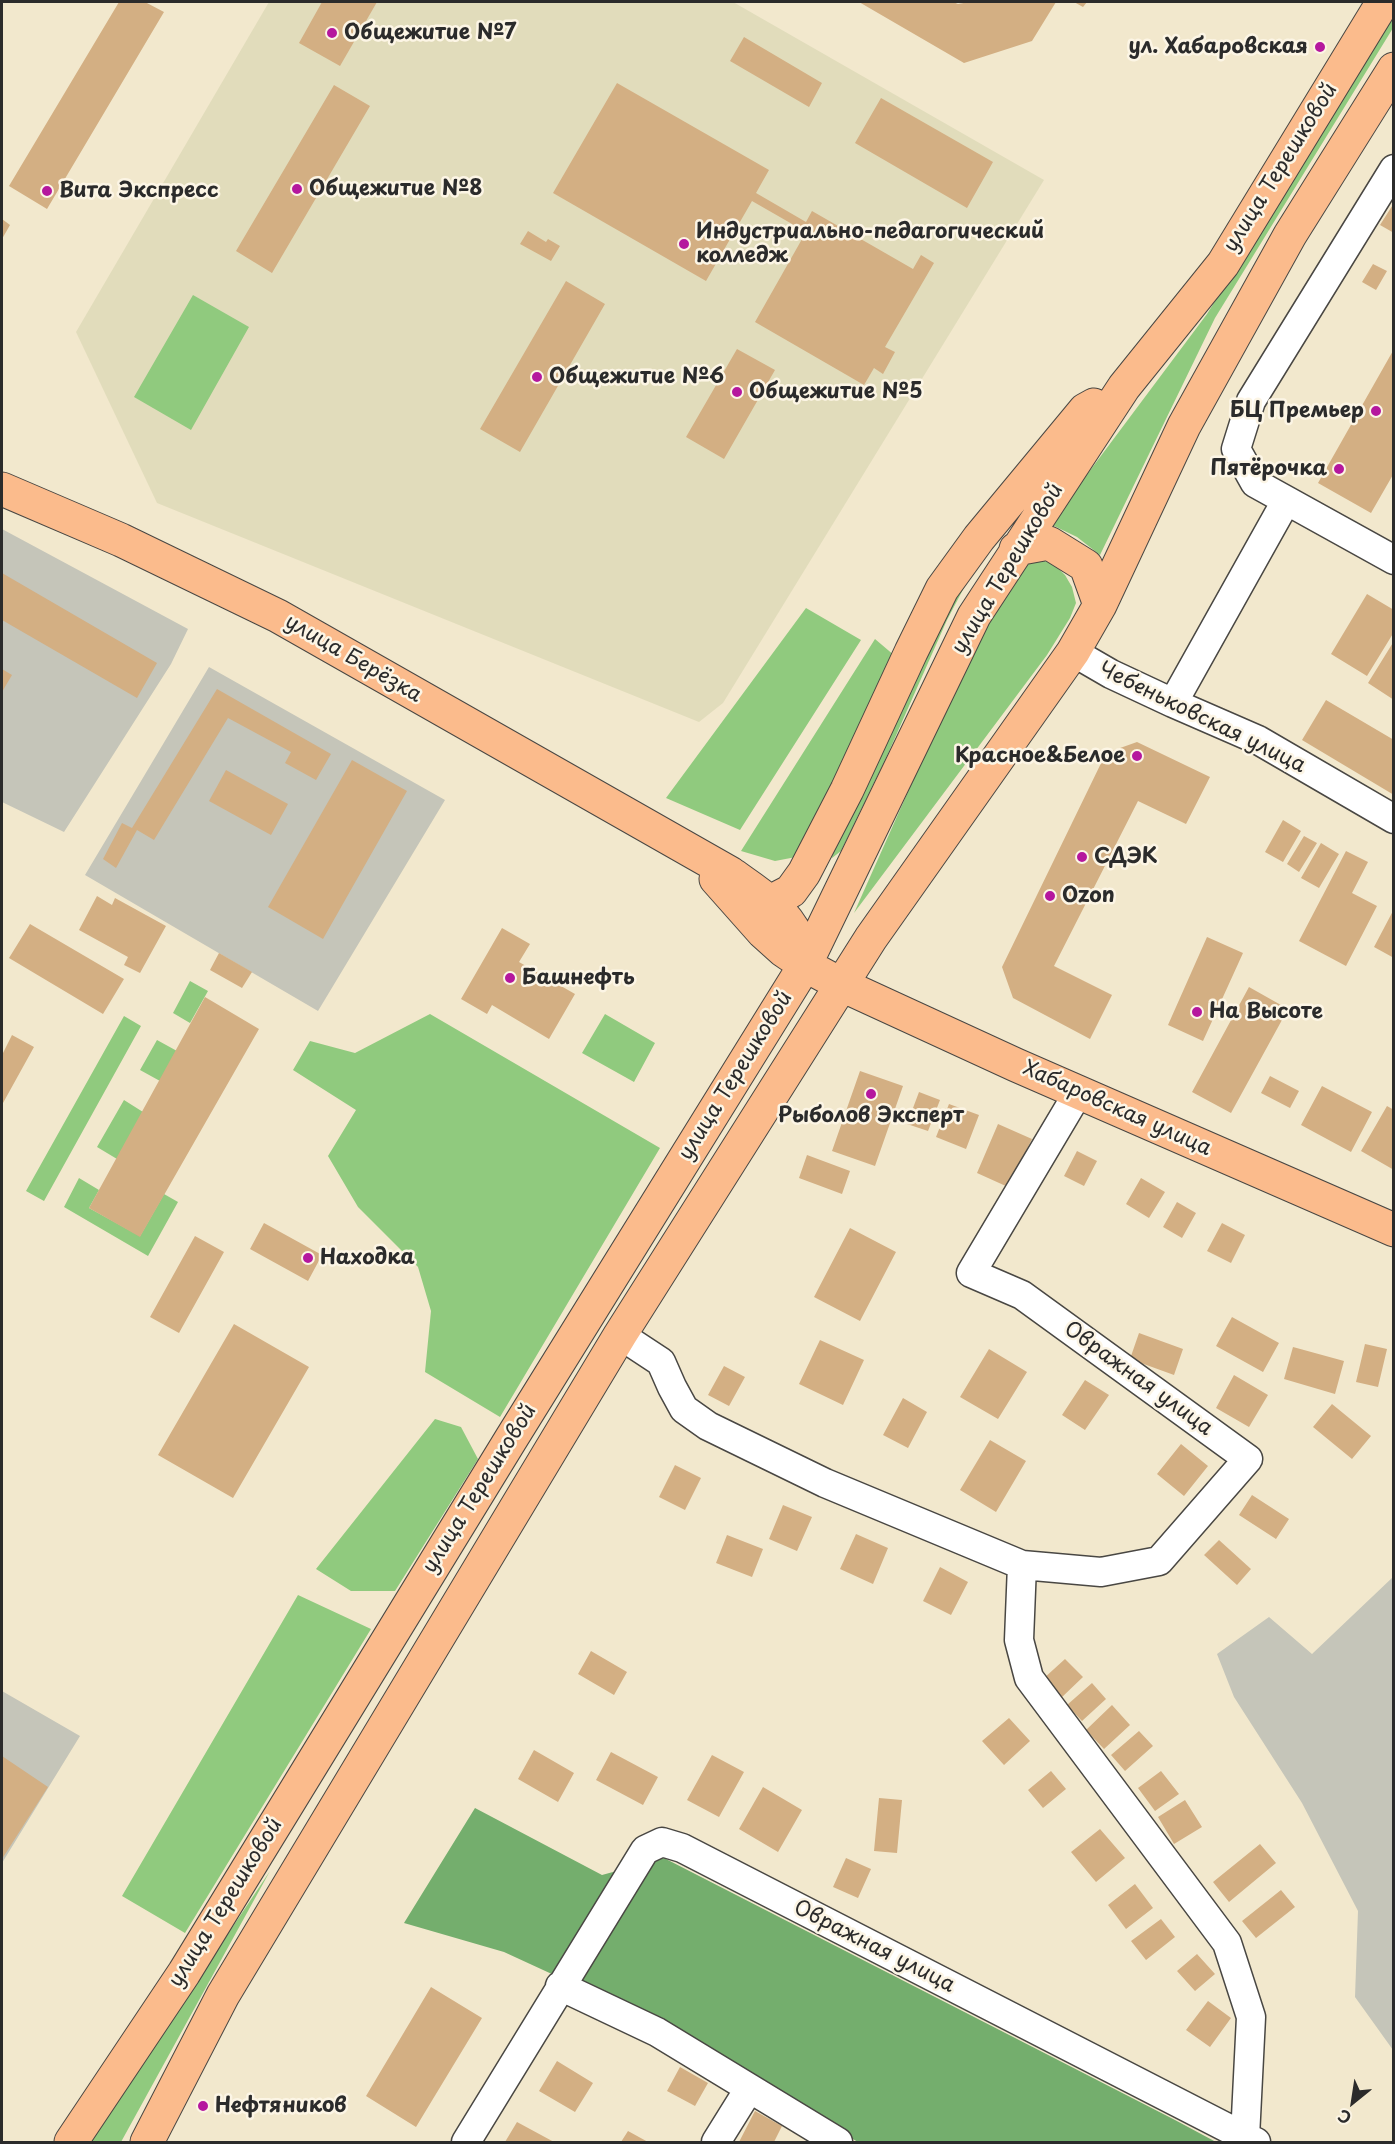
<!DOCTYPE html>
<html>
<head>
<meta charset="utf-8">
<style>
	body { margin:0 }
	#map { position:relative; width:1395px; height:2144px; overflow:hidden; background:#f2e8cd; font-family:"Playpen Sans",sans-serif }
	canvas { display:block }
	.frame { position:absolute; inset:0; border:3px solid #2b2b2b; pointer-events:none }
	.north { position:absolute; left:1323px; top:2072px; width:60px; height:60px; -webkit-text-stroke:4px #fcf5e5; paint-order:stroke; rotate:210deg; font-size:16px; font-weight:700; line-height:24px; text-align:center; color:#2b2b2b }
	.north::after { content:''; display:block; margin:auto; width:21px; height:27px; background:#2b2b2b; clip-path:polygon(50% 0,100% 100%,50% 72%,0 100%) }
</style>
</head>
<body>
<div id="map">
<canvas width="1395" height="2144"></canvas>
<div class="frame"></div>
<div class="north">С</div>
</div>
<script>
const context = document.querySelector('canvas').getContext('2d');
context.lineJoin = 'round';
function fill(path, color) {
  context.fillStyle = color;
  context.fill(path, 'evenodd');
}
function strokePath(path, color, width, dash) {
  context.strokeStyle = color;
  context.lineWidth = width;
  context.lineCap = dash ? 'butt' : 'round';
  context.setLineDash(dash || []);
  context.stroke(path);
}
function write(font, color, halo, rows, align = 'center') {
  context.font = font + ' "Playpen Sans",sans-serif';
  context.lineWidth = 5;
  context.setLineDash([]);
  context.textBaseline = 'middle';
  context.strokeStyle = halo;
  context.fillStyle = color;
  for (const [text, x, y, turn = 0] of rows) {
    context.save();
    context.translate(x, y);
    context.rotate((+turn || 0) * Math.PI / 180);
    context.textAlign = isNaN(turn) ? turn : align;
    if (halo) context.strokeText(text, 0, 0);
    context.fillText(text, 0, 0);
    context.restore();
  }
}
const built = new Path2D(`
	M269,2H733L1044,180L723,703L699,722L157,503L76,332Z`);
const industrial = new Path2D(`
	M2,529L188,629L171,664L64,832L2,802Z
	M209,667L445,800L318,1011L85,875Z
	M1393,1577V2050L1355,1997L1358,1911L1302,1803L1234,1697L1217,1654L1269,1617L1312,1654Z
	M2,1691L80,1736L2,1863Z`);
const green = new Path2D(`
	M1393,15V28L1215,318L1100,555L1077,537L1050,524L1207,314Z
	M193,295L249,327L191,430L134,397Z
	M1042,560L1055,565L1065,575L1072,587L1076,603L1070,618L1047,655L854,913L985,619L1022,563Z
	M967,582L947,620L886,758L841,851L832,858L833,846L935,617Z
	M806,608L861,640L740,830L666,798Z
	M875,639L895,656L796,857L775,861L741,851Z
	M190,981L208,991L190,1023L173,1013Z
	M430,1014L660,1148L500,1417L425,1372L431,1311L418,1267L358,1207L328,1156L356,1110L293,1070L310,1041L355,1053Z
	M605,1014L655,1043L634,1082L582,1053Z
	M124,1016L141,1026L44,1201L26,1191Z
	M157,1040L177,1051L160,1081L140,1070Z
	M124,1100L143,1112L117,1159L97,1147Z
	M79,1178L99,1190L89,1208L140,1236L164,1194L178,1202L148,1256L64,1207Z
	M435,1419L461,1427L478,1459L395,1591H351L316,1569Z
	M298,1595L371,1629L185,1933L122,1896Z
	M270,1871L121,2142H89Z`);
const forest = new Path2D(`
	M475,1808L602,1875L664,1858L1175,2120L1216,2142H858L630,2010L504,1952L404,1923Z`);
const building = new Path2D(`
	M119,2H145L164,12L47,209L9,186Z
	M322,2H377L340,66L299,43Z
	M859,2H953L958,4L969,2H1056L1032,41L964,63Z
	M1074,2H1087L1083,7Z
	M744,37L822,83L809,107L730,61Z
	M617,83L769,170L756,193L806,222L812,211L913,269L921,255L934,263L885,347L895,352L883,374L874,368L864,385L755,322L806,232L752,201L706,281L553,193Z
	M334,85L370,106L272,273L236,251Z
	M881,98L993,162L967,208L855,143Z
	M1394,203V233L1380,225Z
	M2,219L10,225L2,239Z
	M528,231L546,242L548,239L560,246L551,261L520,244Z
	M1373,264L1387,271L1376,290L1362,282Z
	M566,281L605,304L520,452L480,429Z
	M737,349L775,370L724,459L686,437Z
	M1394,349V473L1371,513L1318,483Z
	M2,573L157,663L137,698L2,620Z
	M1367,594L1394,610V632L1367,676L1331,654Z
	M1394,641V700L1368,683Z
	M2,669L12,675L2,692Z
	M217,689L331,754L316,780L285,763L291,752L228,718L154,840L137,830L116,868L103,859L122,823L132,828Z
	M1326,700L1394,740V795L1302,740Z
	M1137,742L1210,777L1186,824L1138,801L1054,966L1112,995L1090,1039L1013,998L1002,967L1106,753Z
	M352,760L407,791L323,939L268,907Z
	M226,770L288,804L271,835L209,801Z
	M1283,820L1301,831L1283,862L1265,852Z
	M1304,836L1317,843L1299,872L1287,864Z
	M1321,843L1339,854L1319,888L1301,878Z
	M1346,851L1368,862L1352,893L1377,906L1346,966L1299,941Z
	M97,896L112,905L115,898L166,926L140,973L124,965L128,957L79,930Z
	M1394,909V958L1374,947Z
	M30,924L124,979L103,1014L9,958Z
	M502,928L530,944L519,962L575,994L549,1039L492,1005L487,1014L461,999Z
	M1207,937L1243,953L1203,1041L1168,1025Z
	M219,953L252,972L242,988L210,970Z
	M1249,987L1288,1009L1231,1113L1192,1092Z
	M205,997L259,1029L140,1237L89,1208Z
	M12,1035L34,1047L3,1103L2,1102V1055Z
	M860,1071L903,1086L875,1166L832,1151Z
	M1270,1076L1299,1091L1290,1108L1261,1093Z
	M1322,1086L1372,1112L1351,1152L1301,1125Z
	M919,1092L940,1100L928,1131L907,1124Z
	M949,1104L979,1115L966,1149L936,1137Z
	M1387,1106L1394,1110V1170L1361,1151Z
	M998,1124L1032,1139L1008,1187L977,1173Z
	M1077,1151L1097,1161L1084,1186L1064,1176Z
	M807,1155L850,1171L842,1194L799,1178Z
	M1141,1178L1165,1192L1149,1218L1126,1204Z
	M1177,1202L1196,1213L1182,1238L1163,1227Z
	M264,1223L322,1255L308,1281L250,1249Z
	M1222,1223L1245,1235L1231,1263L1207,1251Z
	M850,1228L896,1252L860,1321L814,1297Z
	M195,1236L224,1252L179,1333L150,1317Z
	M1232,1317L1279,1343L1263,1372L1216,1346Z
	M234,1324L309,1367L233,1498L158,1455Z
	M1139,1333L1183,1349L1174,1375L1130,1359Z
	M820,1340L864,1360L843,1405L799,1384Z
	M1365,1344L1387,1349L1378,1387L1356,1382Z
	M1293,1347L1344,1361L1335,1394L1284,1379Z
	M989,1349L1027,1372L998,1419L960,1397Z
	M724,1366L745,1377L729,1406L708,1395Z
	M1234,1375L1268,1395L1249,1427L1216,1408Z
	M1085,1380L1109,1395L1085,1430L1062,1415Z
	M903,1398L927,1412L908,1448L883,1435Z
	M1332,1404L1371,1436L1352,1459L1313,1427Z
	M990,1440L1026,1461L996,1512L960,1490Z
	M1181,1444L1208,1466L1184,1496L1157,1474Z
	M675,1465L701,1478L685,1510L659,1497Z
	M1252,1495L1289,1519L1276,1539L1239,1515Z
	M783,1505L812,1517L797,1551L769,1539Z
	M856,1534L888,1548L873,1584L840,1569Z
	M727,1535L763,1549L752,1577L716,1563Z
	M1219,1540L1251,1569L1237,1585L1204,1555Z
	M940,1567L968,1582L951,1615L923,1601Z
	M591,1651L627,1672L614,1695L578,1674Z
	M1065,1659L1083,1677L1061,1698L1043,1679Z
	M1092,1683L1106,1699L1082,1721L1067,1705Z
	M1112,1705L1130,1725L1104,1749L1086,1730Z
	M1009,1718L1030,1741L1004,1765L982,1741Z
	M1139,1731L1153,1746L1125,1771L1111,1755Z
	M534,1750L574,1773L558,1802L518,1779Z
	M611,1752L658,1777L643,1805L596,1780Z
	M712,1755L744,1772L719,1817L687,1800Z
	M2,1756L48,1787L2,1859Z
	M1051,1771L1066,1789L1043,1808L1028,1790Z
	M1161,1771L1179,1794L1155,1811L1138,1788Z
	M763,1787L802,1810L778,1852L739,1829Z
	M879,1798L902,1800L897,1853L874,1851Z
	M1185,1800L1202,1827L1174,1844L1158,1817Z
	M1100,1829L1125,1858L1096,1882L1071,1852Z
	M1260,1844L1276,1863L1229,1902L1213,1882Z
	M846,1858L871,1869L858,1898L833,1887Z
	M1135,1884L1153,1908L1126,1929L1108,1905Z
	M1281,1890L1295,1907L1256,1938L1242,1921Z
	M1161,1919L1175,1937L1146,1960L1131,1941Z
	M1197,1954L1215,1974L1195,1991L1177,1971Z
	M431,1987L482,2018L416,2127L366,2096Z
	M1208,2001L1231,2018L1210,2047L1186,2030Z
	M557,2061L593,2083L575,2112L539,2091Z
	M680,2067L708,2083L695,2106L667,2091Z
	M755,2111L782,2126L774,2142H739Z
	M517,2122L554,2142H505Z
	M628,2131L648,2142H621Z`);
const minor = new Path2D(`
	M1394,169L1251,401L1236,449L1255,483L1394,560
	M1073,652L1111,674L1173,703L1258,740L1394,819
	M1173,703L1286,501
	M1078,1093L971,1273L1022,1295L1248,1459L1159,1561L1101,1572L1022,1565L1019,1640L1029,1678L1227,1943L1251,2017L1245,2137L1256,2142
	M620,1335L661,1362L672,1387L684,1409L708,1426L825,1483L1022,1565
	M560,1986L657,2032L838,2142
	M466,2142L645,1850L662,1842L682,1848L1245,2137
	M716,2142L749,2089`);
const major = new Path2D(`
	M2,489L121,540L278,616L730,873C755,891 784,908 797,937C800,946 802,956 805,965
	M1016,549L1049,543L1086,566L1100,605
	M716,879L763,932L783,950L805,965L842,985L1016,1065L1394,1230
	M770,902L791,891L804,873L847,790L911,652L942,589L979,538L1085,410L1094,405
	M71,2142L184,1973L511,1439L805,965L974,616L1124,387L1223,264L1383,2
	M147,2142L223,1995L620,1335L871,938L1073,652L1100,605L1184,426L1290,235L1394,69`);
const markers = [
	[332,33,6,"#b5179e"],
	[1320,47,6,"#b5179e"],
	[297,189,6,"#b5179e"],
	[47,191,6,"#b5179e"],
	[684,244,6,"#b5179e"],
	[537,377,6,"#b5179e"],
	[737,392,6,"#b5179e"],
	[1376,411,6,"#b5179e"],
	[1339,469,6,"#b5179e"],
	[1137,756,6,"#b5179e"],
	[1082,857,6,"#b5179e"],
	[1050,896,6,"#b5179e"],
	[510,978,6,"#b5179e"],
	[1197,1012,6,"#b5179e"],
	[871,1094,6,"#b5179e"],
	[308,1258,6,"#b5179e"],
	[203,2106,6,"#b5179e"]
];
const poiNames = [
	["Общежитие №7",344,33],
	["ул. Хабаровская",1308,47,"right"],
	["Общежитие №8",309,189],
	["Вита Экспресс",59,191],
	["Индустриально-педагогический",696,232],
	["колледж",696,256],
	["Общежитие №6",549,377],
	["Общежитие №5",749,392],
	["БЦ Премьер",1364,411,"right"],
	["Пятёрочка",1327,469,"right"],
	["Красное&Белое",1125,756,"right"],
	["СДЭК",1094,857],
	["Ozon",1062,896],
	["Башнефть",522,978],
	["На Высоте",1209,1012],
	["Рыболов Эксперт",871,1116,"center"],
	["Находка",320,1258],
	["Нефтяников",215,2106]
];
const streetNames = [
	["улица Терешковой",1281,168,-58],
	["улица Терешковой",1008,569,-59],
	["улица Берёзка",353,659,30],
	["Чебеньковская улица",1202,718,26],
	["улица Терешковой",736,1076,-58],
	["Хабаровская улица",1117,1109,24],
	["Овражная улица",1138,1379,36],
	["улица Терешковой",480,1489,-58],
	["улица Терешковой",226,1903,-58],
	["Овражная улица",874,1947,27]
];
fill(built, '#e1dcbb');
fill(industrial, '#c5c5b9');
fill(green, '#90ca7e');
fill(forest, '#74ae6d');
fill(building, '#d3af83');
strokePath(minor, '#494743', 31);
strokePath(major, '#494743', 35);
strokePath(minor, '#fff', 28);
strokePath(major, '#fbbb8c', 33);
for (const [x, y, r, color] of markers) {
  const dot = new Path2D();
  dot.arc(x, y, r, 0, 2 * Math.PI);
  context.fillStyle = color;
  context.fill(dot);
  strokePath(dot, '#fcf5e5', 2);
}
write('bold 21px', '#2b2b2b', '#fcf5e5', poiNames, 'left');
write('21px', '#2b2b2b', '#fcf5e5', streetNames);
</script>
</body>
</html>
